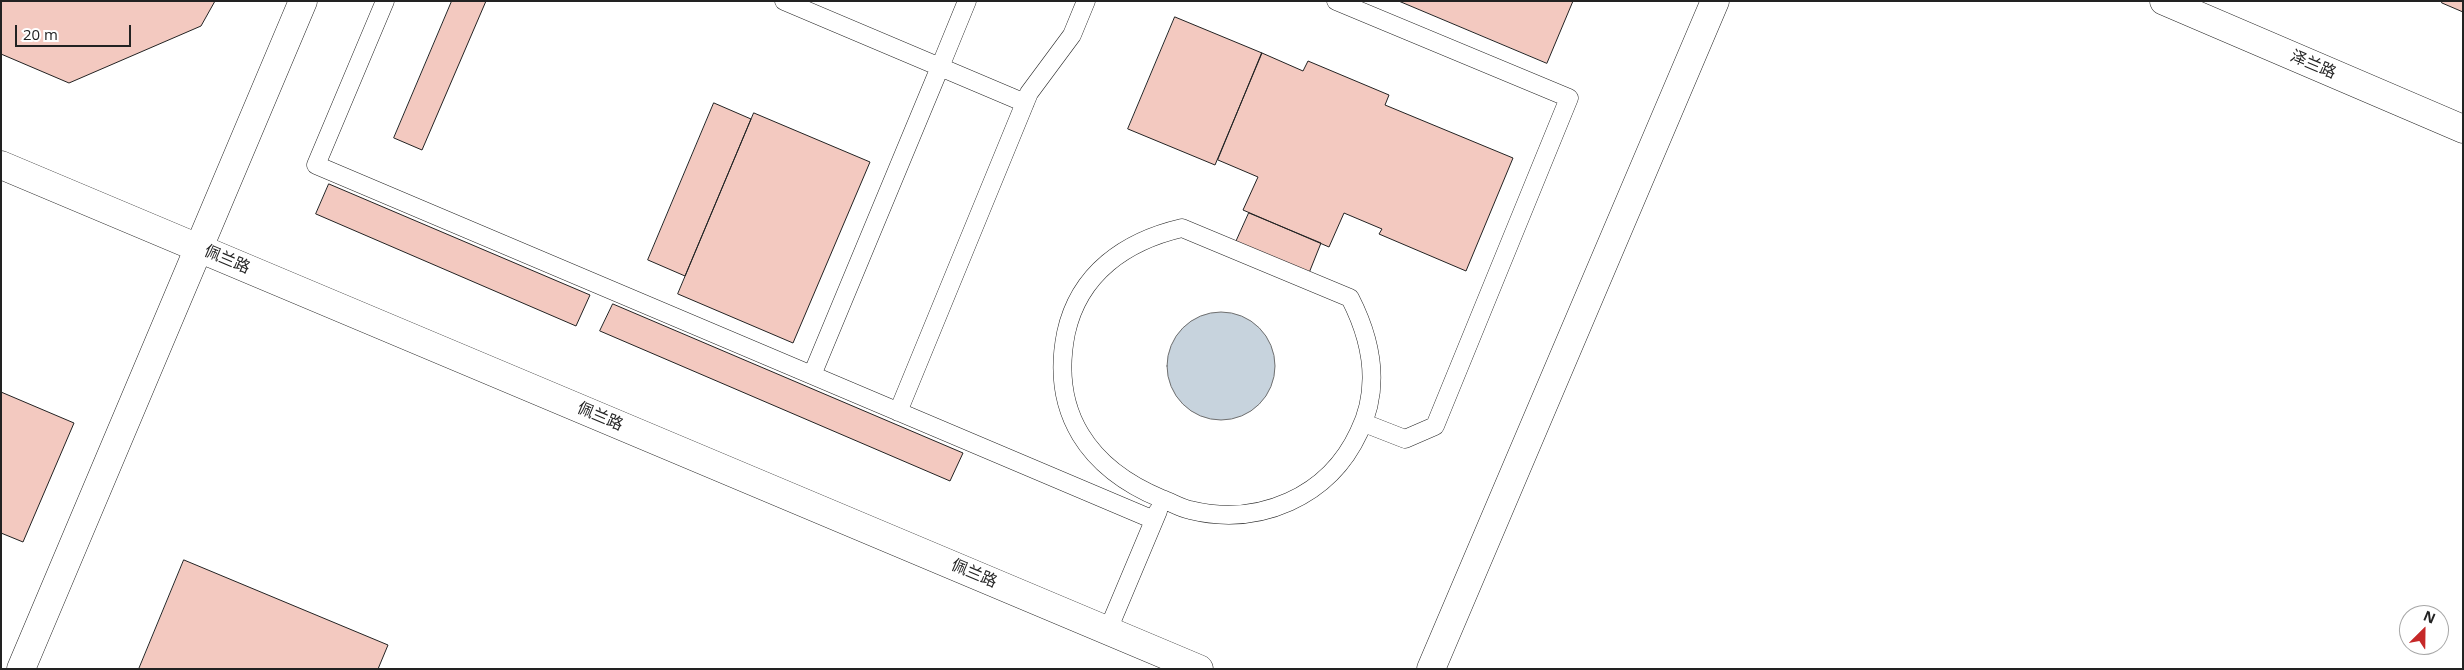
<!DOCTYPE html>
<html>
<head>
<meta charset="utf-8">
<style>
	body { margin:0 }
	#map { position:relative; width:2464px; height:670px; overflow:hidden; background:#fff; font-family:"Open Sans",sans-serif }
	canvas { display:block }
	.frame { position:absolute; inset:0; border:2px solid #222; pointer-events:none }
	.north { position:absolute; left:2399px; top:605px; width:50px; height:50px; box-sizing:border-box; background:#fff; border:1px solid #a7a7a7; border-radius:50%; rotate:23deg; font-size:14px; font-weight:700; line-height:20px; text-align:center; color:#222 }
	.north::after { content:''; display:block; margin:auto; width:18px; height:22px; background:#c62828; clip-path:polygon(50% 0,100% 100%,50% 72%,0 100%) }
	.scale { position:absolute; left:15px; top:25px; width:116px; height:22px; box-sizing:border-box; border:2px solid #222; border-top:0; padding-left:6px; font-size:15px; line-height:18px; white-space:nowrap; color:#222; -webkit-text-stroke:4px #fff; paint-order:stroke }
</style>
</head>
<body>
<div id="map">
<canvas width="2464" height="670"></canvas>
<div class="frame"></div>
<div class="north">N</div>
<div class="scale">20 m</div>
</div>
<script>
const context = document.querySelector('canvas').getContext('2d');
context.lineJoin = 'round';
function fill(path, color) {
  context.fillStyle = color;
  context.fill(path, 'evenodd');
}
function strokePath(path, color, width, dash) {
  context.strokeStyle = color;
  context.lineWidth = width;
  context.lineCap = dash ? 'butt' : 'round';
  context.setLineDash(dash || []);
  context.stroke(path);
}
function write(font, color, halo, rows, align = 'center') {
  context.font = font + ' "Open Sans","Noto Sans SC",sans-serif';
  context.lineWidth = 4;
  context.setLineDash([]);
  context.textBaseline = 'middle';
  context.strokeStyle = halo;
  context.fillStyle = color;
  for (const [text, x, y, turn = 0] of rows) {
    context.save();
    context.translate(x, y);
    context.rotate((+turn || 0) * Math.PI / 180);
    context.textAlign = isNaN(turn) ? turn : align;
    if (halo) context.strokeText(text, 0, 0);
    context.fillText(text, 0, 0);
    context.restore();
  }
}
const water = new Path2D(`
	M1167 366a54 54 0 1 1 108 0a54 54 0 1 1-108 0Z`);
const building = new Path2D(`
	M1,1H215L201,26L69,83L1,54Z
	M452,1H486L422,150L394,138Z
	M1399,1H1573L1547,63Z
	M2442,1H2463V12L2442,3Z
	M1175,17L1262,53L1215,165L1128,129Z
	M1262,53L1303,71L1308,61L1389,95L1385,105L1513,158L1466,271L1379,234L1382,229L1344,213L1329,247L1243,210L1258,177L1218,160Z
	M714,103L751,119L685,276L648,260Z
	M754,113L870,162L793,343L678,294Z
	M329,184L590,295L576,326L316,214Z
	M1249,213L1321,243L1309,273L1236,242Z
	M613,304L963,453L950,481L600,331Z
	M1,392L74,423L23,542L1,533Z
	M184,560L388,645L378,669H139Z`);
const lane = new Path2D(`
	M385,1L316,165L1154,520
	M784,1L940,67L812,375
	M967,1L940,67L1025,103
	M1336,1L1569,98L1435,426L1405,439L1364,423
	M1182,228L1350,298C1372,341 1381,387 1359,432C1329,497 1259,527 1190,510C1180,508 1171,502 1162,499C1089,469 1050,413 1066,333C1079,273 1126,241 1182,228Z
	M898,412L1029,93L1072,35L1086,1
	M1108,630L1158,511`);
const street = new Path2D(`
	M1,165L1199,669
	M21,669L303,1`);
const secondary = new Path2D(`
	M2164,1L2463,129
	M1431,669L1715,1`);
const streetNames = [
	["泽兰路",2313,65,23],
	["佩兰路",227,260,23],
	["佩兰路",600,417,23],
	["佩兰路",974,574,23]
];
fill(water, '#c7d3dd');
strokePath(water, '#6f6f6f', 1);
fill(building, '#f3c9c0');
strokePath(building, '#222', 1);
strokePath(lane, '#222', 19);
strokePath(street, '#222', 29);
strokePath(secondary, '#222', 29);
strokePath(lane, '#fff', 18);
strokePath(street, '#fff', 28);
strokePath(secondary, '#fff', 28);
write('16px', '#222', '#fff', streetNames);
</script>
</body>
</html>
